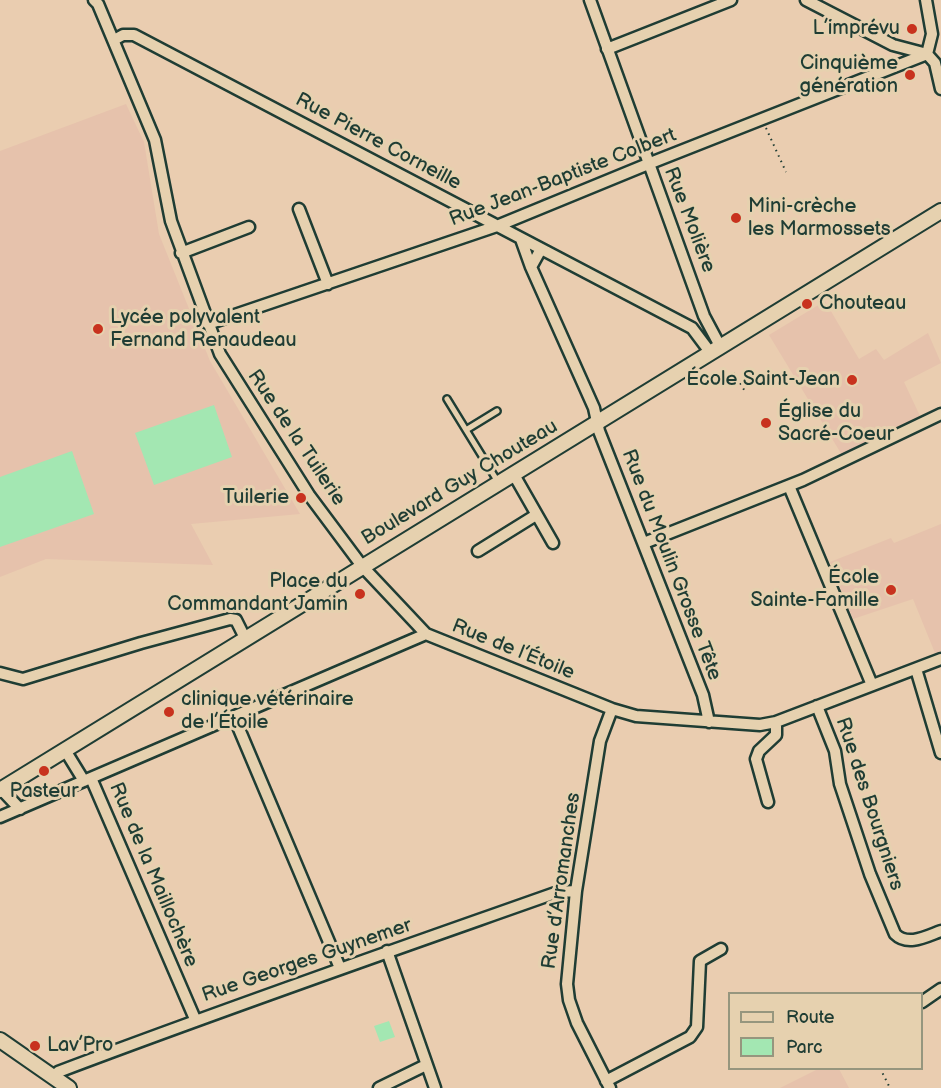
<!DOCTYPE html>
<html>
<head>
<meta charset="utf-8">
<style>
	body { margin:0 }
	#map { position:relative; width:941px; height:1088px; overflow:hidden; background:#eacdb0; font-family:"Balsamiq Sans",sans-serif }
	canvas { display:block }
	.legend { position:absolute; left:728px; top:992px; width:195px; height:78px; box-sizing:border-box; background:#e6d1af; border:2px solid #96967e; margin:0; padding:8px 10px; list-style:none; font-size:18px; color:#1f3d34 }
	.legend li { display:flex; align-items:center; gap:12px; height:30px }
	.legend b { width:30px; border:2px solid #96967e }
</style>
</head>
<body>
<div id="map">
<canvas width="941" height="1088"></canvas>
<ul class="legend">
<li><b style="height:8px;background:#e6d1af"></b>Route</li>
<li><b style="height:16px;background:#a3e7b2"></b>Parc</li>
</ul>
</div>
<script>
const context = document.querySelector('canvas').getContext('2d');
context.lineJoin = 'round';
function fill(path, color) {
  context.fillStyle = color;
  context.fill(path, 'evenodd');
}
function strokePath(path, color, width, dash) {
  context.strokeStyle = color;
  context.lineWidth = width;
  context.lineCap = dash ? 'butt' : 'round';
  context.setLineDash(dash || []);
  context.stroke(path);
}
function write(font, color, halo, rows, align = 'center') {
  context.font = font + ' "Balsamiq Sans",sans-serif';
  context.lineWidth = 6;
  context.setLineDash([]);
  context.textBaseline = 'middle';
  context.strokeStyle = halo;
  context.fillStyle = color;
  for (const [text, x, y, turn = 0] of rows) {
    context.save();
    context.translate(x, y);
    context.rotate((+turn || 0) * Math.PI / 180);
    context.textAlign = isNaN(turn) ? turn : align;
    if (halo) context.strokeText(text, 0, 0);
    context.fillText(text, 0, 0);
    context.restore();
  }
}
const built = new Path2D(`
	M126,104L144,142L159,234L210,361L300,514L191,524L213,565L46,559L0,577V151Z
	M825,301L859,359L876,349L884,360L928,333L941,363L904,382L920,416L842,455L769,335Z
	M941,524V651L935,653L913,599L853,619L830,562L891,538L894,543Z
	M818,1069H839L849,1088H780Z`);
const green = new Path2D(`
	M214,405L232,457L154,485L135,433Z
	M72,451L94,514L0,547V477Z
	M389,1021L395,1037L380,1042L374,1026Z`);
const path = new Path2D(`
	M766,128L786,172
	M734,373L746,393
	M880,1068L890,1088`);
const lane = new Path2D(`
	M447,399L498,482
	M466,430L497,411`);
const street = new Path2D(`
	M94,0L98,4L155,140L171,221L220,354L309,495L362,566L426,634L612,709L636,716L760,725L776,722L941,659
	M590,0L704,316L720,346
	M806,0L893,45L927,54
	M926,0L932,34L927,54
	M114,40L123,35H134L692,328L710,352
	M607,49L731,0
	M927,54L935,63L941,89
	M299,209L328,284
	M521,239L531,267L541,249
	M181,253L249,227
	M531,267L594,408L599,431L703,695L709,722
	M208,324L497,226L648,164L927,54
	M513,473L553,543
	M789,486L872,685
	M644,543L803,480L941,414
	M478,551L536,515
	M916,669L941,753
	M0,673L23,679L141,643L230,619L236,620L245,638
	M817,706L835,751L840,784L870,874L895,934C908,947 927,936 941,931
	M234,717L340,968
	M65,750L84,781
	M91,778L195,1019
	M1,789L20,809
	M768,802L756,759L759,751L776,735V722
	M0,817L426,634
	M387,951L435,1088
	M922,1002L941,989
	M54,1077L58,1072C224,1009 391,951 558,892L576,891
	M606,1081L690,1037L697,1027L700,961L721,949
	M379,1088L426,1065
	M610,1088L577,1023L569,1000L567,984L576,891L600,741L612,709`);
const secondary = new Path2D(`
	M0,790L941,211
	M0,1040L69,1088`);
const markers = [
	[912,29,6,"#c8321e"],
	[910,75,6,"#c8321e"],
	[736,218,6,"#c8321e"],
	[807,304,6,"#c8321e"],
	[98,329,6,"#c8321e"],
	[852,380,6,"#c8321e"],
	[766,423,6,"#c8321e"],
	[301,498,6,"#c8321e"],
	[891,590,6,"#c8321e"],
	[360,594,6,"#c8321e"],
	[169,712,6,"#c8321e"],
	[44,771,6,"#c8321e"],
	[35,1046,6,"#c8321e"]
];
const poiNames = [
	["L’imprévu",900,29],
	["Cinquième",898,64],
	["génération",898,87],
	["Mini-crèche",748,207,"left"],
	["les Marmossets",748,230,"left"],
	["Chouteau",819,304,"left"],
	["Lycée polyvalent",110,318,"left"],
	["Fernand Renaudeau",110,341,"left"],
	["École Saint-Jean",840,380],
	["Église du",778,412,"left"],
	["Sacré-Coeur",778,435,"left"],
	["Tuilerie",289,498],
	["École",879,578],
	["Sainte-Famille",879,601],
	["Place du",348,582],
	["Commandant Jamin",348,605],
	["clinique vétérinaire",181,700,"left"],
	["de l’Étoile",181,723,"left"],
	["Pasteur",44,792,"center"],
	["Lav’Pro",47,1046,"left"]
];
const streetNames = [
	["Rue Pierre Corneille",378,142,28],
	["Rue Jean-Baptiste Colbert",563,178,-21],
	["Rue Molière",689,220,69],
	["Rue de la Tuilerie",296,438,56],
	["Boulevard Guy Chouteau",460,483,-31],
	["Rue du Moulin Grosse Tête",671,565,69],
	["Rue de l’Étoile",513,650,22],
	["Rue des Bourgniers",869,804,72],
	["Rue de la Maillochère",153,875,67],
	["Rue d’Arromanches",562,881,-82],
	["Rue Georges Guynemer",307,961,-19]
];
fill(built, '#e6c2ac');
fill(green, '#a3e7b2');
strokePath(lane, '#1f3d34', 10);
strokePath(street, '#1f3d34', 15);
strokePath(secondary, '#1f3d34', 18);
strokePath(path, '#1f3d34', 2, [1.5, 4.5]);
strokePath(lane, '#e6d1af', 5);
strokePath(street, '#e6d1af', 10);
strokePath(secondary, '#e6d1af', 14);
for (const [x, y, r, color] of markers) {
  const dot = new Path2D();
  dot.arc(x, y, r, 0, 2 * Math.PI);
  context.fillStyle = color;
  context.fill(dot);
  strokePath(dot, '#e6d1af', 2);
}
write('20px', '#1f3d34', '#e6d1af', poiNames, 'right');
write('20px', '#1f3d34', '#e6d1af', streetNames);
</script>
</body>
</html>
